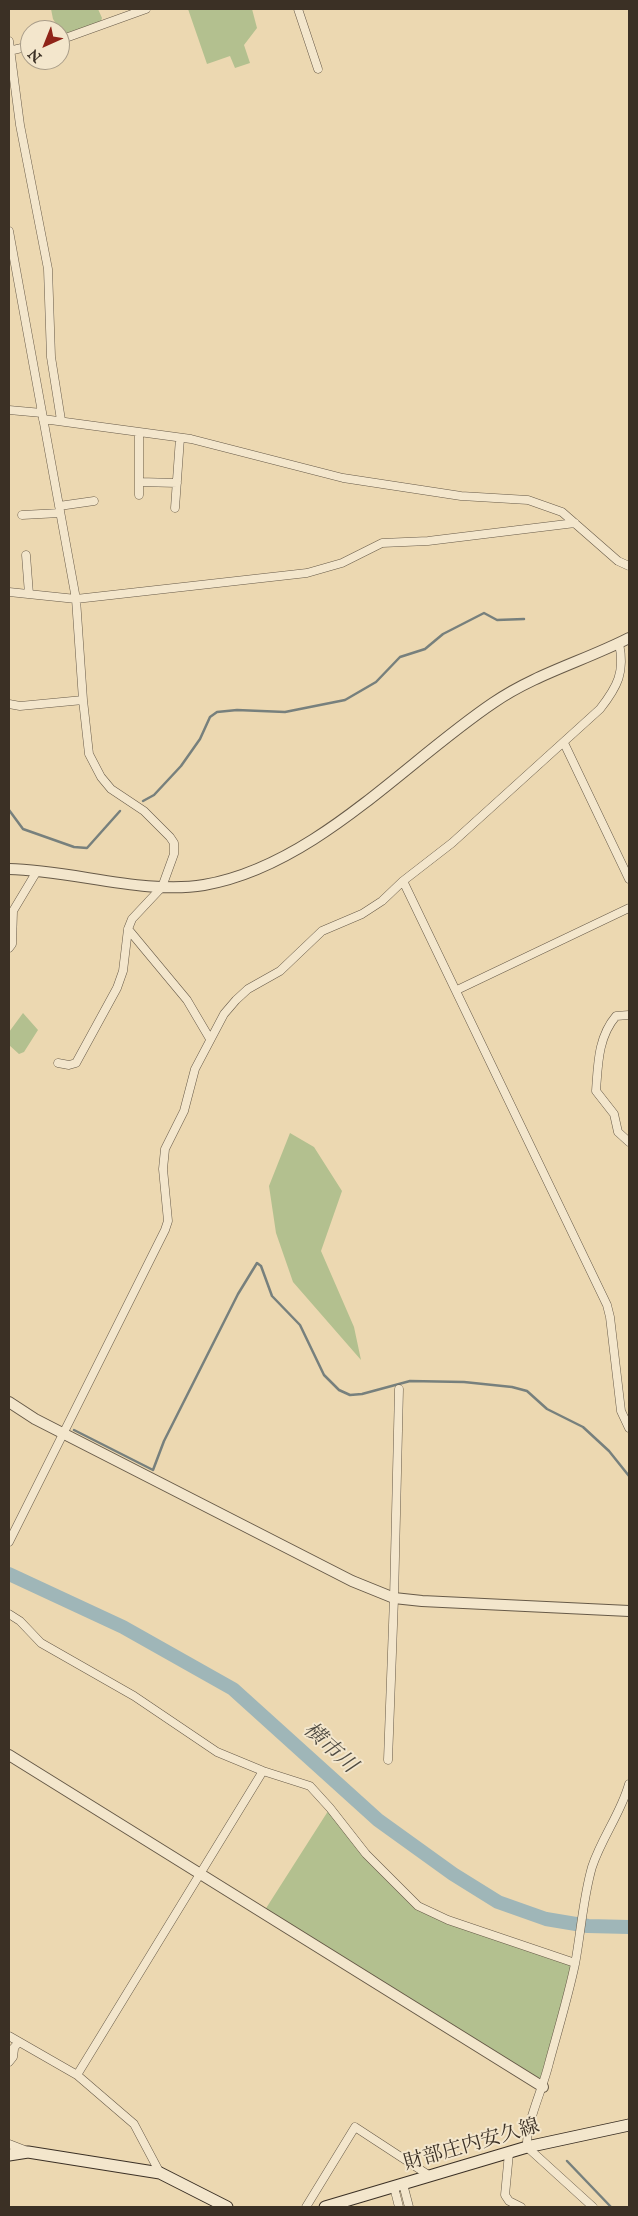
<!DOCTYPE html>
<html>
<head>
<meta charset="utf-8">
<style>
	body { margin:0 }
	#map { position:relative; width:638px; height:2216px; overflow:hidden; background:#ecd8b1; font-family:"IM FELL English",serif }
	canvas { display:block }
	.frame { position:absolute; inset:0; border:10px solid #3b3025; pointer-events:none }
	.north { position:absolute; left:20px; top:20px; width:50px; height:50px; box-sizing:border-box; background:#f3e6cc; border:1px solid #a99d89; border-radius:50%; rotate:224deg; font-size:14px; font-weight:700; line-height:20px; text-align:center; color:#3b3025 }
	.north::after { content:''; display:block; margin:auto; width:18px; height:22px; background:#8f2418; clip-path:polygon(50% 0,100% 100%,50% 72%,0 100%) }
</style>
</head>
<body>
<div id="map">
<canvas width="638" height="2216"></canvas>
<div class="frame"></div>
<div class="north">N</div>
</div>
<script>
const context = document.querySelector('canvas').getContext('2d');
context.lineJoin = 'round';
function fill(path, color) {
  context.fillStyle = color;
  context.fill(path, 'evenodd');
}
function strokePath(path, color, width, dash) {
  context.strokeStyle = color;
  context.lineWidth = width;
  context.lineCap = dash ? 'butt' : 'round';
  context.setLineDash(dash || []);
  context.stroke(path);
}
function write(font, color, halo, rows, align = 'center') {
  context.font = font + ' "IM FELL English","Noto Serif JP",serif';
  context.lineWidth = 4;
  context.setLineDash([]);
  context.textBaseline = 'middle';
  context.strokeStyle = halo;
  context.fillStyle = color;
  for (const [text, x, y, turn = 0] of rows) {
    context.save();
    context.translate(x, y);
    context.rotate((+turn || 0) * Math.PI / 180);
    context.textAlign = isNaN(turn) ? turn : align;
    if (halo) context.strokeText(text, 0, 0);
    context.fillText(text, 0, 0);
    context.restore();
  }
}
const green = new Path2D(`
	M51,9H98L102,18L100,24L64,36L53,19Z
	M188,9H252L257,28L244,45L250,63L235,68L230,56L207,64Z
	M23,1013L38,1030L24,1052L19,1054L9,1045V1032Z
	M290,1133L314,1147L342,1191L321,1251L354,1327L361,1360L293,1282L276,1233L269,1186Z
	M330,1808L366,1854L418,1906L575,1963L543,2087L263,1913Z`);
const stream = new Path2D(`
	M143,801L154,795L181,766L200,739L210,717L217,712L237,710L285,712L345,700L376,682L400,657L425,649L443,634L484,613L497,620L524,619
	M9,810L23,829L74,847L87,848L120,811
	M74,1430L153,1470L164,1441L238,1294L257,1263L261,1266L272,1296L300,1325L324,1375L339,1390L350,1395L362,1394L410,1381L464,1382L512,1387L527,1391L547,1409L583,1427L609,1451L629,1476
	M567,2161L611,2207`);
const river = new Path2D(`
	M9,1574L123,1627L233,1689L378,1820L453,1874L498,1902L546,1919L588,1926L629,1927`);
const minor = new Path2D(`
	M298,9L318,69
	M60,40L146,9
	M9,41L20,125L48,269L51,357L61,420
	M9,51L30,46
	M9,231L76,599L83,700L89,754L101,777L111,789L144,811L170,837L174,843V854L162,887L132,919L128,929L123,971L117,988L76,1063L69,1065L58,1063
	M9,410L42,413
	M43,419L191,439L343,478L461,496L528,500L562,512L618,561L629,566
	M139,433V495
	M139,482L177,483
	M59,506L94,501
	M175,508L180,438
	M22,515L60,513
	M26,555L29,594
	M9,592L76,599L307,573L342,563L382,543L428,541L575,523
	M9,704L20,706L83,700
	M564,743L629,879
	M403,881L607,1305L610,1317L621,1411L629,1428
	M128,929L187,1000L210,1039
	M9,948L12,944L13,911L37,871
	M457,990L629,908
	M629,1015L616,1016C598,1037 598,1064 596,1091L614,1114L618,1132L629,1142
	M9,1542L165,1230L168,1221L163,1169L165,1149L184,1111L195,1069L224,1014L236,1000L248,989L280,971L322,931L362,914L382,901L403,881L452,843L600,709C618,686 625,672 619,643
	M9,1614L20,1621L41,1643L134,1696L217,1752L263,1771L310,1786L330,1808L366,1854L418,1906L448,1920L575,1963
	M388,1760L394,1598L399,1389
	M9,2036L77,2075L134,2124L160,2173
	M9,2053L19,2042
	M9,2062L13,2057L14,2049
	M77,2075L263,1771
	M9,2144L27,2151
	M509,2153L505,2195L509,2201L521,2207
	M403,2184L409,2207
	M394,2187L399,2207
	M306,2207L355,2127L430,2176
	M593,2207L527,2147C526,2122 543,2089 549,2063C558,2030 568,1997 575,1964C581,1932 583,1898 592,1867C602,1837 621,1813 629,1784`);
const tertiary = new Path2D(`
	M9,869C71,870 145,895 204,885C314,866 404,763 493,703C535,674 584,661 629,638
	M9,1402L35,1419L352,1581L394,1598L422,1601L629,1611
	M9,1755L543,2087`);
const secondary = new Path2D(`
	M9,2155L28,2152L160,2173L227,2207
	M325,2207L527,2147L629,2125`);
const streetNames = [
	["財部庄内安久線",472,2146,-16]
];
const waterNames = [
	["横市川",329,1749,42]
];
fill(green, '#b3c08f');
strokePath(stream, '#77807d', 2.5);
strokePath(river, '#9fb6b8', 14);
strokePath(minor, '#675a48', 9);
strokePath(tertiary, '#675a48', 12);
strokePath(secondary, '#3b3025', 13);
strokePath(minor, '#f3e6cc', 8);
strokePath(tertiary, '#f3e6cc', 10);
strokePath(secondary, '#f3e6cc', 11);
write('20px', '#3b3025', '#f3e6cc', streetNames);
write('italic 21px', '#4f4b42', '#f3e6cc', waterNames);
</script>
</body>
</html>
